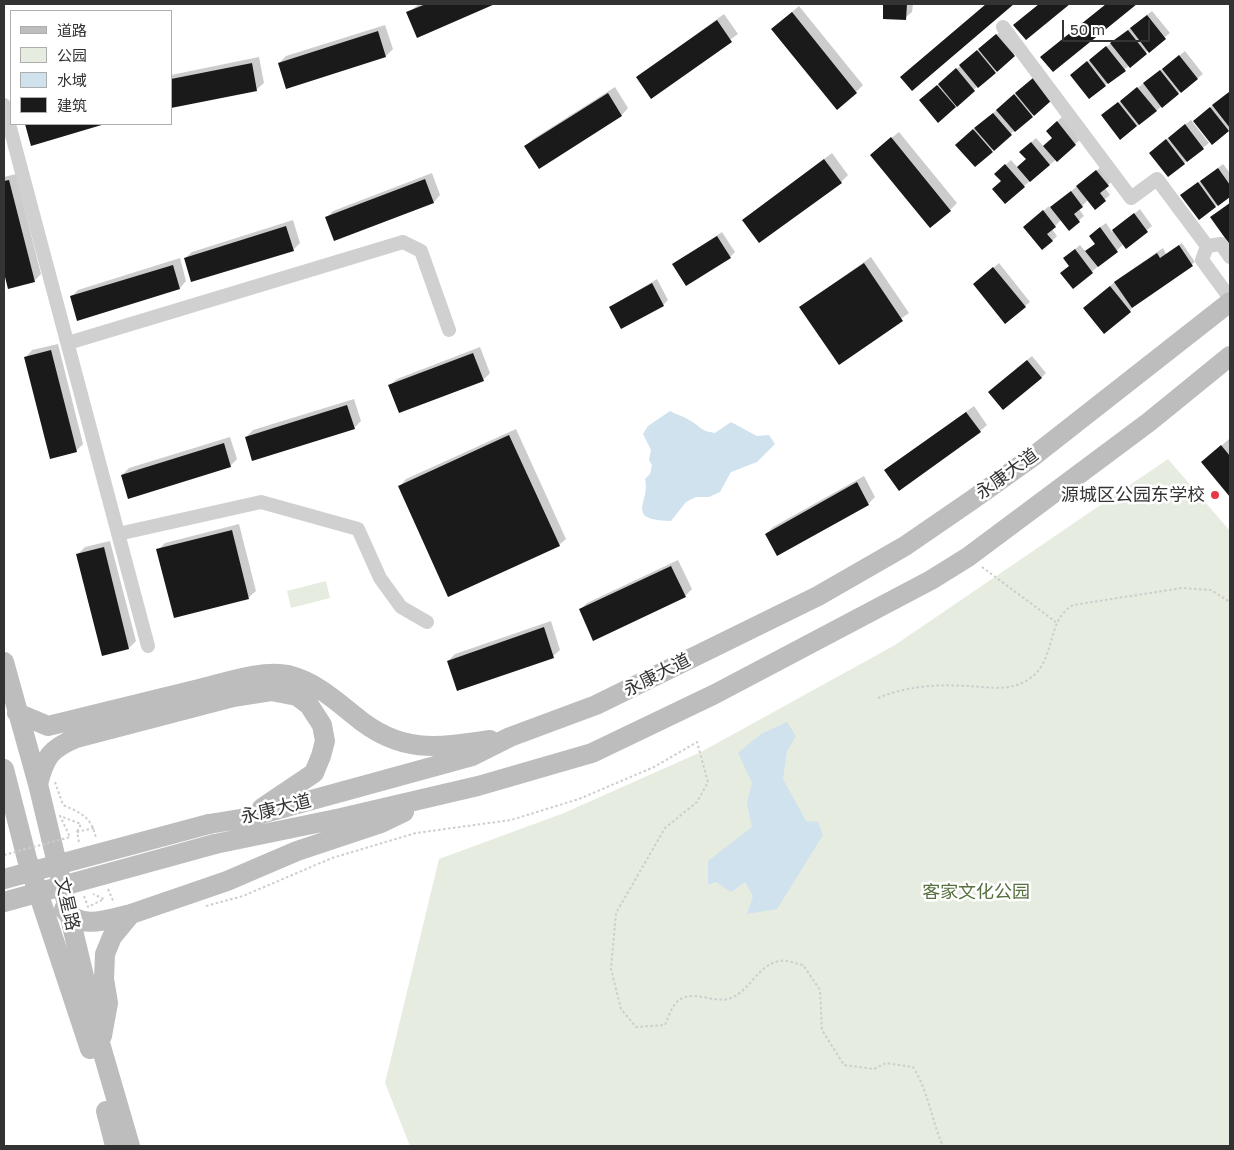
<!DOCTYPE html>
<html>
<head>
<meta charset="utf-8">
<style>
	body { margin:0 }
	#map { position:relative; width:1234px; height:1150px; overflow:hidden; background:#fff; font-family:"Golos Text","Noto Sans SC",sans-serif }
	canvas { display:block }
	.frame { position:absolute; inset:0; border:5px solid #333; pointer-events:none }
	.legend { position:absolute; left:10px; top:10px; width:162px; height:115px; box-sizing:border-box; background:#fff; border:1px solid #adadad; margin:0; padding:6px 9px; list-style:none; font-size:15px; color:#333 }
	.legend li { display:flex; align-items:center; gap:10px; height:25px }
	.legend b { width:25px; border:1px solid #adadad }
	.scale { position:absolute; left:1062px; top:20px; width:88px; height:22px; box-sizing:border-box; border:2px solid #333; border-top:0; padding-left:6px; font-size:15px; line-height:18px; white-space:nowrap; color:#333; -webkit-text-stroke:4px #fff; paint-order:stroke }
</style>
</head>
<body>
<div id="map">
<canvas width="1234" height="1150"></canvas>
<div class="frame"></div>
<ul class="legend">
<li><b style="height:6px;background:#bdbdbd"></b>道路</li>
<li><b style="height:14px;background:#e6ecdf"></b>公园</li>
<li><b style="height:14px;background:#cfe2ee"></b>水域</li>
<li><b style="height:14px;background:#1a1a1a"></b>建筑</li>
</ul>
<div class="scale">50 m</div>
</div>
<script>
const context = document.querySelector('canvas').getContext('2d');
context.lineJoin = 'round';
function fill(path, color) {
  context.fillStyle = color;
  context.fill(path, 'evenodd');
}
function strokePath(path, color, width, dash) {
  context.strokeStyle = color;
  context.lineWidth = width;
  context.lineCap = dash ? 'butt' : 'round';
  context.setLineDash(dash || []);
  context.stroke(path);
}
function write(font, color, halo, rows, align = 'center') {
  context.font = font + ' "Golos Text","Noto Sans SC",sans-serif';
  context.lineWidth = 5;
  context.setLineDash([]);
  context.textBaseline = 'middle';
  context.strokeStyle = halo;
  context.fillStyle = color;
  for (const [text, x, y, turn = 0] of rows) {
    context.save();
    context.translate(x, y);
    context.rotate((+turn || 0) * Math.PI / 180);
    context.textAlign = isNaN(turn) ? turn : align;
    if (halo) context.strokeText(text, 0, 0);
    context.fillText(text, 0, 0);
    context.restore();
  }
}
const green = new Path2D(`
	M1168,459L1230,531V1146H410L385,1083L439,859L564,813L701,752L895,645Z
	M326,581L330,598L291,608L287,591Z`);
const water = new Path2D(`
	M670,411C676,415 684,416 689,420C701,426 699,431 715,433L731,422L757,436L769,435L775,444L757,462L731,472L720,492L709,497H696L686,502L671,521C623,520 651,502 645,479L650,474L652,465L649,460L651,450L643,434L648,426Z
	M787,722L796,736L787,751L783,779L806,821L818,822L823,835L777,909L747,914L753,896L745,882L731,892L716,882L708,885V861L752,827L747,803L752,783L738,753L761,734Z`);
const shadow = new Path2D(`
	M419,4H492L418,36L408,13Z
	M885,4H913L912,12L905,18H884Z
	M799,6L863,85L856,92L780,22Z
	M1152,11L1170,33L1089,98L1077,70Z
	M724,14L738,34L652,97L638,77Z
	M385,25L393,49L386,56L286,87L279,63L286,56Z
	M1002,30L1019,50L938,121L925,96Z
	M1185,51L1203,74L1181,91L1137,126L1108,111Z
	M259,57L264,83L257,89L171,106V75Z
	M1038,74L1051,99L975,165L962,140Z
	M615,87L628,108L622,115L539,167L526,146L533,139Z
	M1230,91V129L1213,143L1200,116Z
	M1062,117L1081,139L1024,186L1002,181L1001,169L1011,160L1018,168L1027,159L1026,147L1036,138L1044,147L1053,138L1052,126Z
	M1191,120L1209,143L1168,176L1155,148Z
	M26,124H103L32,145Z
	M899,132L957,203L950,210L879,148Z
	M832,153L848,175L841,182L744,220Z
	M1223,164L1230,173V196L1199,218L1182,195Z
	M1102,166L1113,180L1105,188L1110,195L1095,208L1088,200L1079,209L1084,216L1069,229L1062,219L1052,229L1057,236L1052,241L1030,222L1049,206L1050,208Z
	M432,173L440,195L434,202L335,239L326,218L333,211Z
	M16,174L41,274L34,281L9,287L4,268V177Z
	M1230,202V243L1212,217Z
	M1140,209L1152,226L1126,247L1124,244L1073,288L1070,253L1080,245L1086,252L1096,243L1095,231L1106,223L1112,232Z
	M293,220L300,243L293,250L185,258L192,252Z
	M722,232L735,252L730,257L674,264Z
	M1182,243L1195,262L1134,305L1130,311L1089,303L1121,277L1163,248L1166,254Z
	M871,257L909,313L839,363L801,307Z
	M180,258L186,281L180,288L71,297L78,290Z
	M999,263L1030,302L1025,306L979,280Z
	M657,279L668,300L663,305L610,307Z
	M58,344L83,444L76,451L26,357L32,350Z
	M480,347L490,373L483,380L390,385L397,379Z
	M1032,356L1046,373L1041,378L994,387Z
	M354,399L361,421L354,428L246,437L253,430Z
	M974,406L987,425L980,431L886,471Z
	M516,429L566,539L559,545L400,486L406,479Z
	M230,437L237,459L230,466L122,475L129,468Z
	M1229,439L1230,441V495L1203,462Z
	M864,476L875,497L868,504L766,534L773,527Z
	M239,524L256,591L249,597L174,616L158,550L165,543Z
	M110,541L136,641L129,648L78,554L85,547Z
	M678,560L692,589L685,596L580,610L587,603Z
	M551,621L560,650L553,656L448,661L455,654Z`);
const building = new Path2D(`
	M426,4H495L417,38L406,12Z
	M883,4H907L906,20L883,19Z
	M986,4H1014L912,91L900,77Z
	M1039,4H1070L1026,40L1013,25Z
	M1106,4H1137L1053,72L1040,57Z
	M792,12L857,93L837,110L771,29Z
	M1147,15L1166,39L1149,53L1130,28Z
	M717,20L732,42L651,99L636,77Z
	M1128,30L1147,54L1130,68L1110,43Z
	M378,31L386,57L286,89L278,63Z
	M996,34L1015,56L997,72L978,49Z
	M1106,46L1126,71L1108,84L1089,60Z
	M977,50L996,73L978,88L959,65Z
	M1179,55L1198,79L1181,93L1162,69Z
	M1087,61L1106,86L1089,99L1070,75Z
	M252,63L257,91L171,108V79Z
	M956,68L975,91L957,107L938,84Z
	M1160,70L1179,94L1162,108L1143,83Z
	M1033,78L1052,100L1034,116L1015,93Z
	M937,85L956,107L938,123L919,100Z
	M1137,87L1157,111L1139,125L1120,101Z
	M1229,92L1230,93V128L1212,105Z
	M608,93L622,116L539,169L524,146Z
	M1014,94L1033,117L1015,132L996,110Z
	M1118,102L1137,126L1120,140L1101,115Z
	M1210,107L1229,131L1212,145L1193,121Z
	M993,113L1012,135L994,151L974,128Z
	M1057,121L1076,145L1057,162L1043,146L1052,138L1046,131Z
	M25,124H105L31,146Z
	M1185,124L1204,149L1187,162L1168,138Z
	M973,129L993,152L975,167L955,145Z
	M891,137L951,211L930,228L870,155Z
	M1166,139L1185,164L1168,177L1149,153Z
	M1031,142L1050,165L1030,182L1017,167L1026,159L1019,152Z
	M824,159L842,183L759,243L742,220Z
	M1005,164L1025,187L1005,204L992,189L1001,181L994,174Z
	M1218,168L1230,185V197L1218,206L1200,181Z
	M1096,170L1109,186L1100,193L1106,201L1095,210L1076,186Z
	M425,179L434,203L334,241L325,217Z
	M9,180L35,282L8,289L4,273V181Z
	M1198,182L1216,207L1199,220L1180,195Z
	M1071,191L1083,207L1074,214L1080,222L1069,231L1050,207Z
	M1230,203V245L1210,217Z
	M1043,210L1056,227L1047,234L1053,241L1042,250L1023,227Z
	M1134,213L1148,232L1126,249L1112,230Z
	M286,226L294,251L191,282L184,258Z
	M1100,227L1118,252L1098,267L1085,251L1095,244L1089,236Z
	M717,236L731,258L686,286L672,264Z
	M1179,245L1193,266L1132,308L1114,282L1157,253L1160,258Z
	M1075,249L1093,273L1073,289L1060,273L1069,266L1063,258Z
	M864,263L903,321L839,365L799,307Z
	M173,265L180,289L77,321L70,296Z
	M993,267L1026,307L1005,324L973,284Z
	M652,283L664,306L621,329L609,307Z
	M1110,286L1131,312L1104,334L1083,308Z
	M51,350L77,452L50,459L24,357Z
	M473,353L484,381L399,413L388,385Z
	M1027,360L1042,378L1003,410L988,392Z
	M347,405L355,429L252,461L245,437Z
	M966,412L981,432L899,491L884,470Z
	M509,435L560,546L448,597L398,486Z
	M224,443L231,467L128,499L121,475Z
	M1221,445L1230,456V497L1201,462Z
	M857,482L869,505L777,556L765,534Z
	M232,530L249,599L174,618L156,549Z
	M104,547L129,649L102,656L76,554Z
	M671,566L686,597L593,641L579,609Z
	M544,627L554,658L457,691L447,661Z`);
const path = new Path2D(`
	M982,567L1056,622
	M878,698C907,686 937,684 968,686C987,687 1007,691 1024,682C1059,664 1043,623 1073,605L1182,588L1211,590L1230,602
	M55,782L63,805C83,814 91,817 96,838
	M79,842L77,832L94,828
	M108,889L114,903
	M206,906L243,896L332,858L416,833L511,820L579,799L654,767L697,742L708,782L697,802L665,828L616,913L611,969L621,1009L636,1027L665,1025C668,1018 671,1009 675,1004C690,986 713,1005 731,998C750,991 758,964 780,961C786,959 796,964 803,965L820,990L822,1030L844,1065L874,1069L886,1063L913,1067C929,1092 931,1120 943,1146`);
const street = new Path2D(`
	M1003,27L1131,198L1157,179L1207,246L1221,244L1230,257
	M4,105L148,646
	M1207,246L1202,260L1230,298
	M68,343L403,242L421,251L449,330
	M118,534L261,502L358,529L380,578L401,607L427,622`);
const secondary = new Path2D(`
	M4,662L38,784L100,1043L130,1146
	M17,713L48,726C97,714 146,702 195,690C221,684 262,669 288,675C315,682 334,699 355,716C400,754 437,748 490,740
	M4,769L27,859L90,1049
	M38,784C45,757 50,749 76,738L233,697L271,691L297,696L309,705L322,725L325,741L321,756L314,773L262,808
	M209,824L246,818L472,756L510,737L596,705L818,596L905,546L972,500L1035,455L1230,302
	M215,844L341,818L478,786L592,753L715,694L931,580L968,557L1149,422L1230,356
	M64,909C80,931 109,919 131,914
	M102,1036L108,1003L104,979L105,954L112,937L131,914L227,881L297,851L381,823L404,812
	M106,1111L115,1146`);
const pathBridge = new Path2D(`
	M4,855L70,837L60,816L81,824L77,832
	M84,896L88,907L104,899L93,894`);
const secondaryBridge = new Path2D(`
	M4,879L209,824
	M4,902L215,844`);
const markers = [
	[1215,495,5,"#e63946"]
];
const streetNames = [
	["永康大道",1007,474,-36],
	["永康大道",657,675,-27],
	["永康大道",276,809,-14],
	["文星路",67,904,77]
];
const poiNames = [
	["源城区公园东学校",1205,495]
];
const parkNames = [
	["客家文化公园",976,892]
];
fill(green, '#e6ecdf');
fill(water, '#cfe2ee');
fill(shadow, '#0003');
fill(building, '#1a1a1a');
strokePath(path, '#cdcdcd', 2, [2.5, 2.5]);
strokePath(street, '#d0d0d0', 14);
strokePath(secondary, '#bdbdbd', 20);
strokePath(pathBridge, '#cdcdcd', 2, [2.5, 2.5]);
strokePath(secondaryBridge, '#bdbdbd', 20);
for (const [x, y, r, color] of markers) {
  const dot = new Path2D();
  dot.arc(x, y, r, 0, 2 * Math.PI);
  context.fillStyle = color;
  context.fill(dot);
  strokePath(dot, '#fff', 2);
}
write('18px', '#333', '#fff', streetNames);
write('18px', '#333', '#fff', poiNames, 'right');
write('18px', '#56703f', '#fff', parkNames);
</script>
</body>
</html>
